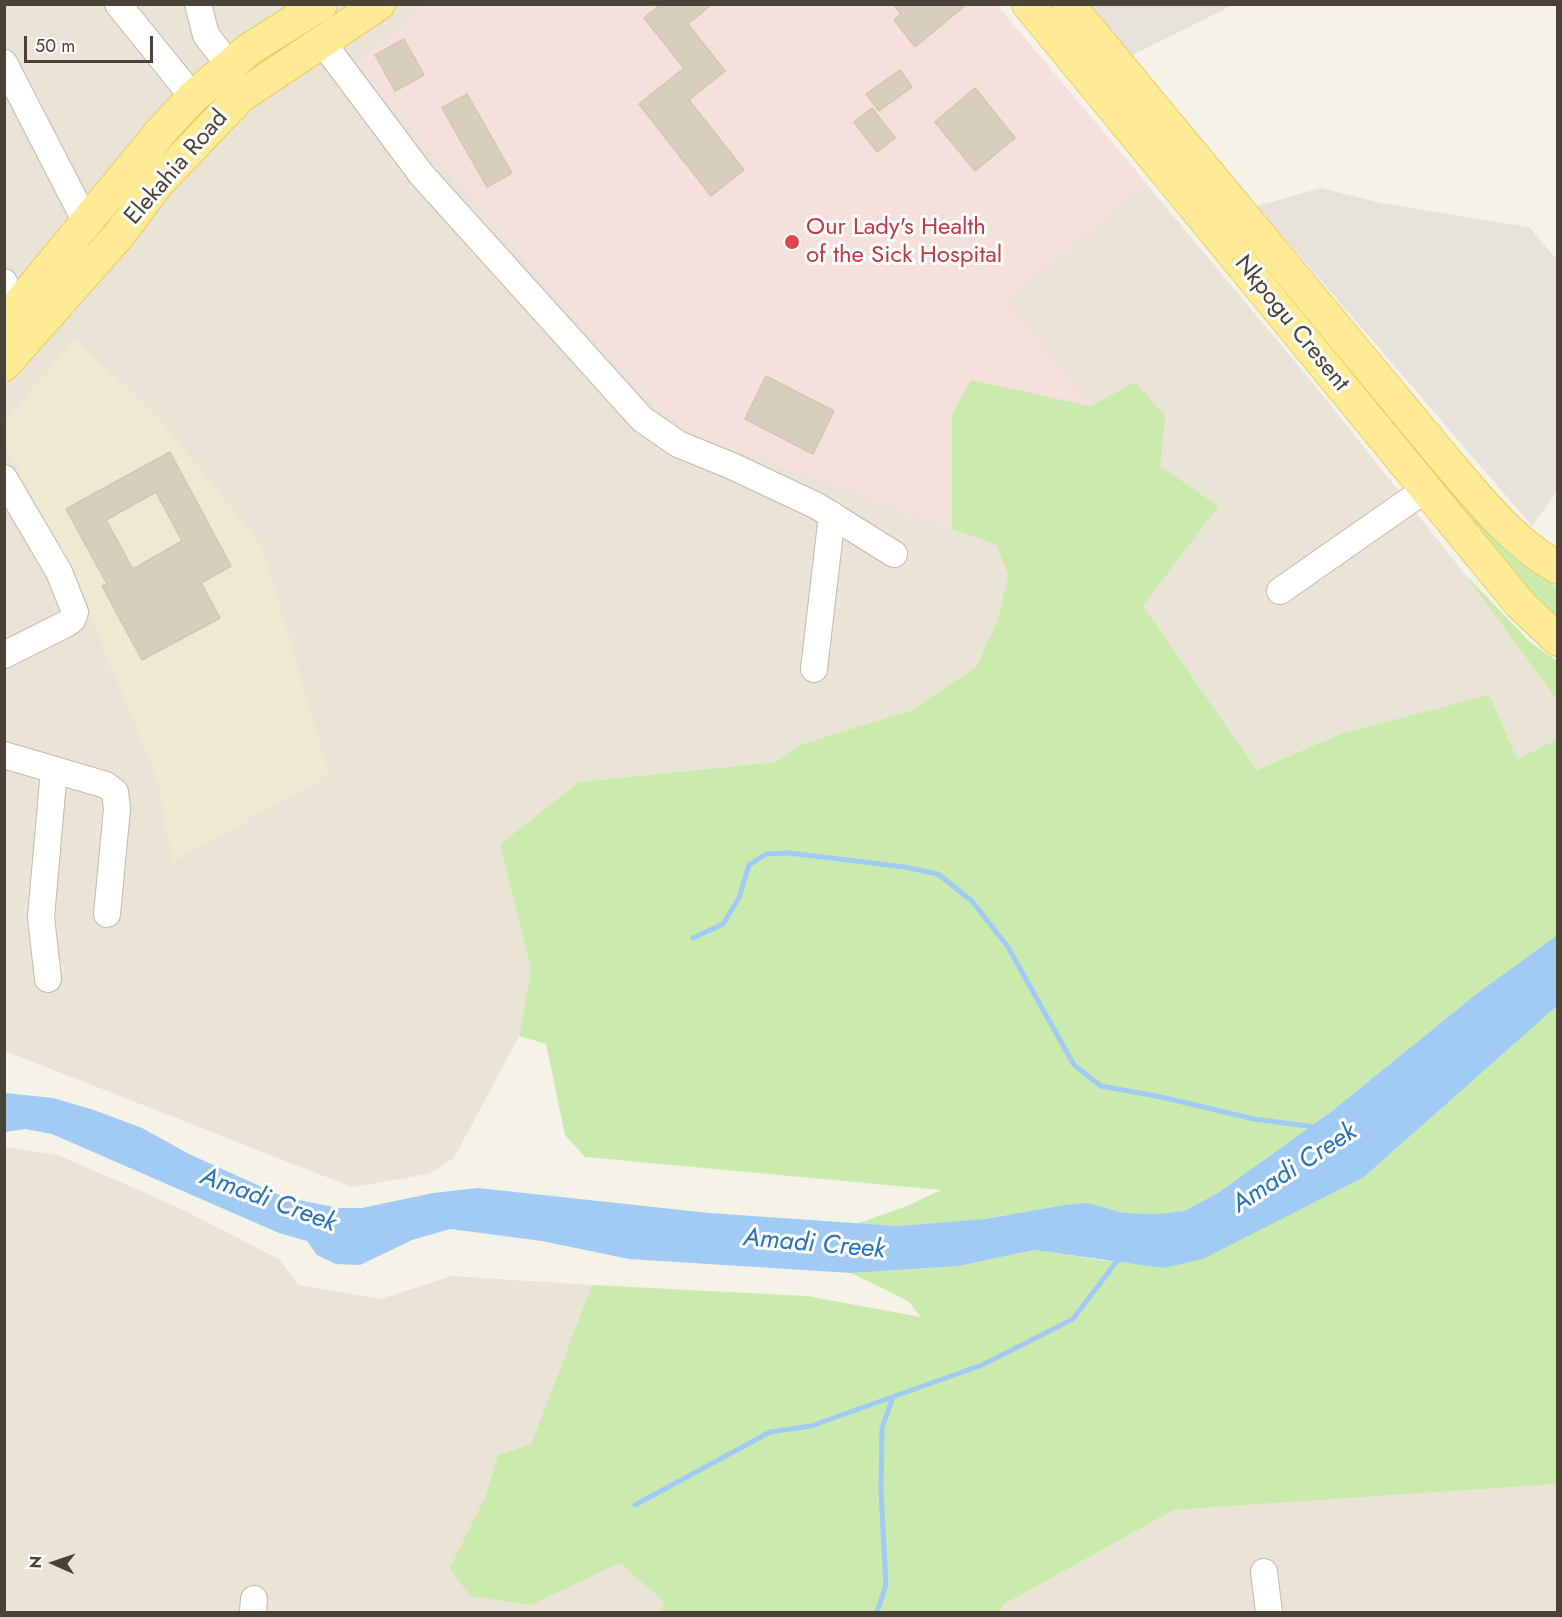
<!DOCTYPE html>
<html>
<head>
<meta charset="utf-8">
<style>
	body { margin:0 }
	#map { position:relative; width:1562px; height:1617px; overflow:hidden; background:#f5f2e8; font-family:Jost,sans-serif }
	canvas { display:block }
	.frame { position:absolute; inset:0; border:6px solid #484336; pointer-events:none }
	.north { position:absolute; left:24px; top:1533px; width:60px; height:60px; -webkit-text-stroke:4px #fff; paint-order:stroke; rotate:273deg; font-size:16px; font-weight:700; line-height:24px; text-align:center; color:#484336 }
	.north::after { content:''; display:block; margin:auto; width:21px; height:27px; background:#484336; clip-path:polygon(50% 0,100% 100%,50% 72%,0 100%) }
	.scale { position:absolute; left:24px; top:36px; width:129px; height:27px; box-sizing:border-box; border:3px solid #484336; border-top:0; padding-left:8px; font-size:18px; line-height:21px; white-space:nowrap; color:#484336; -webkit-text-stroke:4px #fff; paint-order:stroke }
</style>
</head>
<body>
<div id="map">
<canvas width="1562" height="1617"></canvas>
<div class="frame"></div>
<div class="north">N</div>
<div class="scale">50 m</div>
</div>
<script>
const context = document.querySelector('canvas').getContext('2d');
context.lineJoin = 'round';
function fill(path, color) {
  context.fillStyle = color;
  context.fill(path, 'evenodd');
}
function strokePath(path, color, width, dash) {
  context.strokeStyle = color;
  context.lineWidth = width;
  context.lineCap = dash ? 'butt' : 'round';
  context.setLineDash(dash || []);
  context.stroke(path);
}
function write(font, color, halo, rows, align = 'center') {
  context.font = font + ' Jost,sans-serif';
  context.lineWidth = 6;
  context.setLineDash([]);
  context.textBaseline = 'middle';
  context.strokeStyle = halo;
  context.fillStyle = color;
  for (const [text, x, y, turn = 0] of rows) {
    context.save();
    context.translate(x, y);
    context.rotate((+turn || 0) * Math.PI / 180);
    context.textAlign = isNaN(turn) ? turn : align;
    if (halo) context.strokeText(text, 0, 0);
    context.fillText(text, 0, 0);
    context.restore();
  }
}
const residential = new Path2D(`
	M4,5H997L1311,381L1464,573L1557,700V739L1517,759L1340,734L1257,770L1143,606L1219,506L1160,466L1135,382L1090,406L995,544L1008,574L998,619L977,666L912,710L802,744L775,762L579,782L500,844L531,969L519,1036L454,1158L428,1174L352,1187L5,1051Z
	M10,1148L58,1155L175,1206L279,1259L298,1285L380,1299L452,1276L592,1285L531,1444L498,1455L485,1497L451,1568L531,1605L620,1563L664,1602L660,1612H5V1150Z
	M1557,1484V1612H1000L1003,1605L1174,1510Z`);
const industrial = new Path2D(`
	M1088,5H1233L1130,56Z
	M1321,188L1381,203L1529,227L1557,260V491L1532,526L1257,206Z`);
const education = new Path2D(`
	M74,339L156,415L262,546L329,775L173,862L157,779L76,580L5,446V422Z`);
const medical = new Path2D(`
	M425,5H997L1147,184L1005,300L1090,406L971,380L952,414V529L688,432L634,387L354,65Z`);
const green = new Path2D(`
	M971,380L1090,406L1135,382L1165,416L1160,466L1219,506L1143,606L1257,770L1340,734L1489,695L1517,759L1557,739V935L1475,995L1332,1111L1218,1193L1184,1211L1156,1214L1124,1213L1088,1203L1064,1205L985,1219L897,1226L856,1224L907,1206L941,1190L585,1157L565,1135L546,1044L519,1036L531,969L500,844L579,782L775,762L802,744L912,710L977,666L998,619L1008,574L995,544L952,529V414Z
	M1435,469L1513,555L1557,588V623L1431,473Z
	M1464,573L1530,642L1557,661V700Z
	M1557,1006V1484L1174,1510L1003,1605L1000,1612H660L664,1602L620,1563L531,1605L470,1596L450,1568L485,1497L498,1455L531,1444L592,1285L807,1296L921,1317L908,1301L851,1273L959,1266L1034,1250L1107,1261L1364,1177Z`);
const water = new Path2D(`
	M1557,935V1006L1364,1177L1203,1259L1164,1268L1034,1250L959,1266L851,1273L629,1259L542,1241L450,1229L412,1240L360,1265L336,1264L317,1255L307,1241L279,1233L52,1134L25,1129L5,1132V1093L53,1098L94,1110L142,1128L189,1154L284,1197L338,1208H362L433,1193L478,1188L709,1213L897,1226L985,1219L1064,1205L1088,1203L1124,1213L1156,1214L1184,1211L1218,1193L1332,1111L1475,995Z`);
const stream = new Path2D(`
	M693,938L723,924L739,898L749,865L766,854L789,853L905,867L938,874L972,901L1008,947L1074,1065L1101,1086L1161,1097L1254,1119L1315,1127
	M635,1505L770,1432L811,1426L982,1365L1073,1319L1120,1257
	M877,1612L886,1585L881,1491L882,1428L893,1397`);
const building = new Path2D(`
	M661,4H712L688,24L725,71L689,100L744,170L711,196L639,104L684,68L644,18Z
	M893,4H967L915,47L894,20L901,14Z
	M404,39L424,75L395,91L375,55Z
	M900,70L912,87L879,111L866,94Z
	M975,88L1015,138L975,171L935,122Z
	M467,94L512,173L487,187L442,108Z
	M872,108L895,138L877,152L854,122Z
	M766,376L834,411L813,454L745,419Z
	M170,452L231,566L201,583L220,618L142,660L102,586L107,584L66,509ZM156,492L182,541L133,569L106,520Z`);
const minor = new Path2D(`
	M118,4L193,97
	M198,4L206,35L229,65
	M323,43L421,174L642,419L678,444L732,466L817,506L894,554
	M4,63L87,224
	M4,282L15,309
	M4,478L59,572L75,612L72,620L66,624L4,655
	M1280,591L1426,489
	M814,669L832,515
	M4,755L106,785L115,792L117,809L107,914
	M48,979L41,917L54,770
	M1264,1572L1269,1612
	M253,1612L254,1599`);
const major = new Path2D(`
	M1028,4L1521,605L1558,640
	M1068,4L1444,458C1478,498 1511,541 1558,568
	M4,322L163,129L193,97L248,50L321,4
	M4,365L119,235L158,183L241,96L379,4`);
const markers = [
	[792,242,8,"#e0444e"]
];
const streetNames = [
	["Elekahia Road",177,168,-49],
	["Nkpogu Cresent",1291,324,51]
];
const healthNames = [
	["Our Lady's Health",806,228],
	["of the Sick Hospital",806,256]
];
const waterNames = [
	["Amadi Creek",1295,1169,-33],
	["Amadi Creek",268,1201,20],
	["Amadi Creek",814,1245,5]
];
fill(residential, '#e9e4d5');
fill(industrial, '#e7e3dc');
fill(education, '#efe9d1');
fill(medical, '#f6e0db');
fill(green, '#cbebae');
fill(water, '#a1cbf4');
strokePath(stream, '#a1cbf4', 5);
fill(building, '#d7cfbc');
strokePath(building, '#d2c7af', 1.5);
strokePath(minor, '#c1bbaa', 28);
strokePath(major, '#eacc60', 34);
strokePath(minor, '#fff', 26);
strokePath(major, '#ffea96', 32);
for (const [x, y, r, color] of markers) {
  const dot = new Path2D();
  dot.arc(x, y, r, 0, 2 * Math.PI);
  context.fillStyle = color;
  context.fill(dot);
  strokePath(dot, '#fff', 2);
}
write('24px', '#484336', '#fff', streetNames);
write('24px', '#be3a42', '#fff', healthNames, 'left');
write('italic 26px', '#2871bb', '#fff', waterNames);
</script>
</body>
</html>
